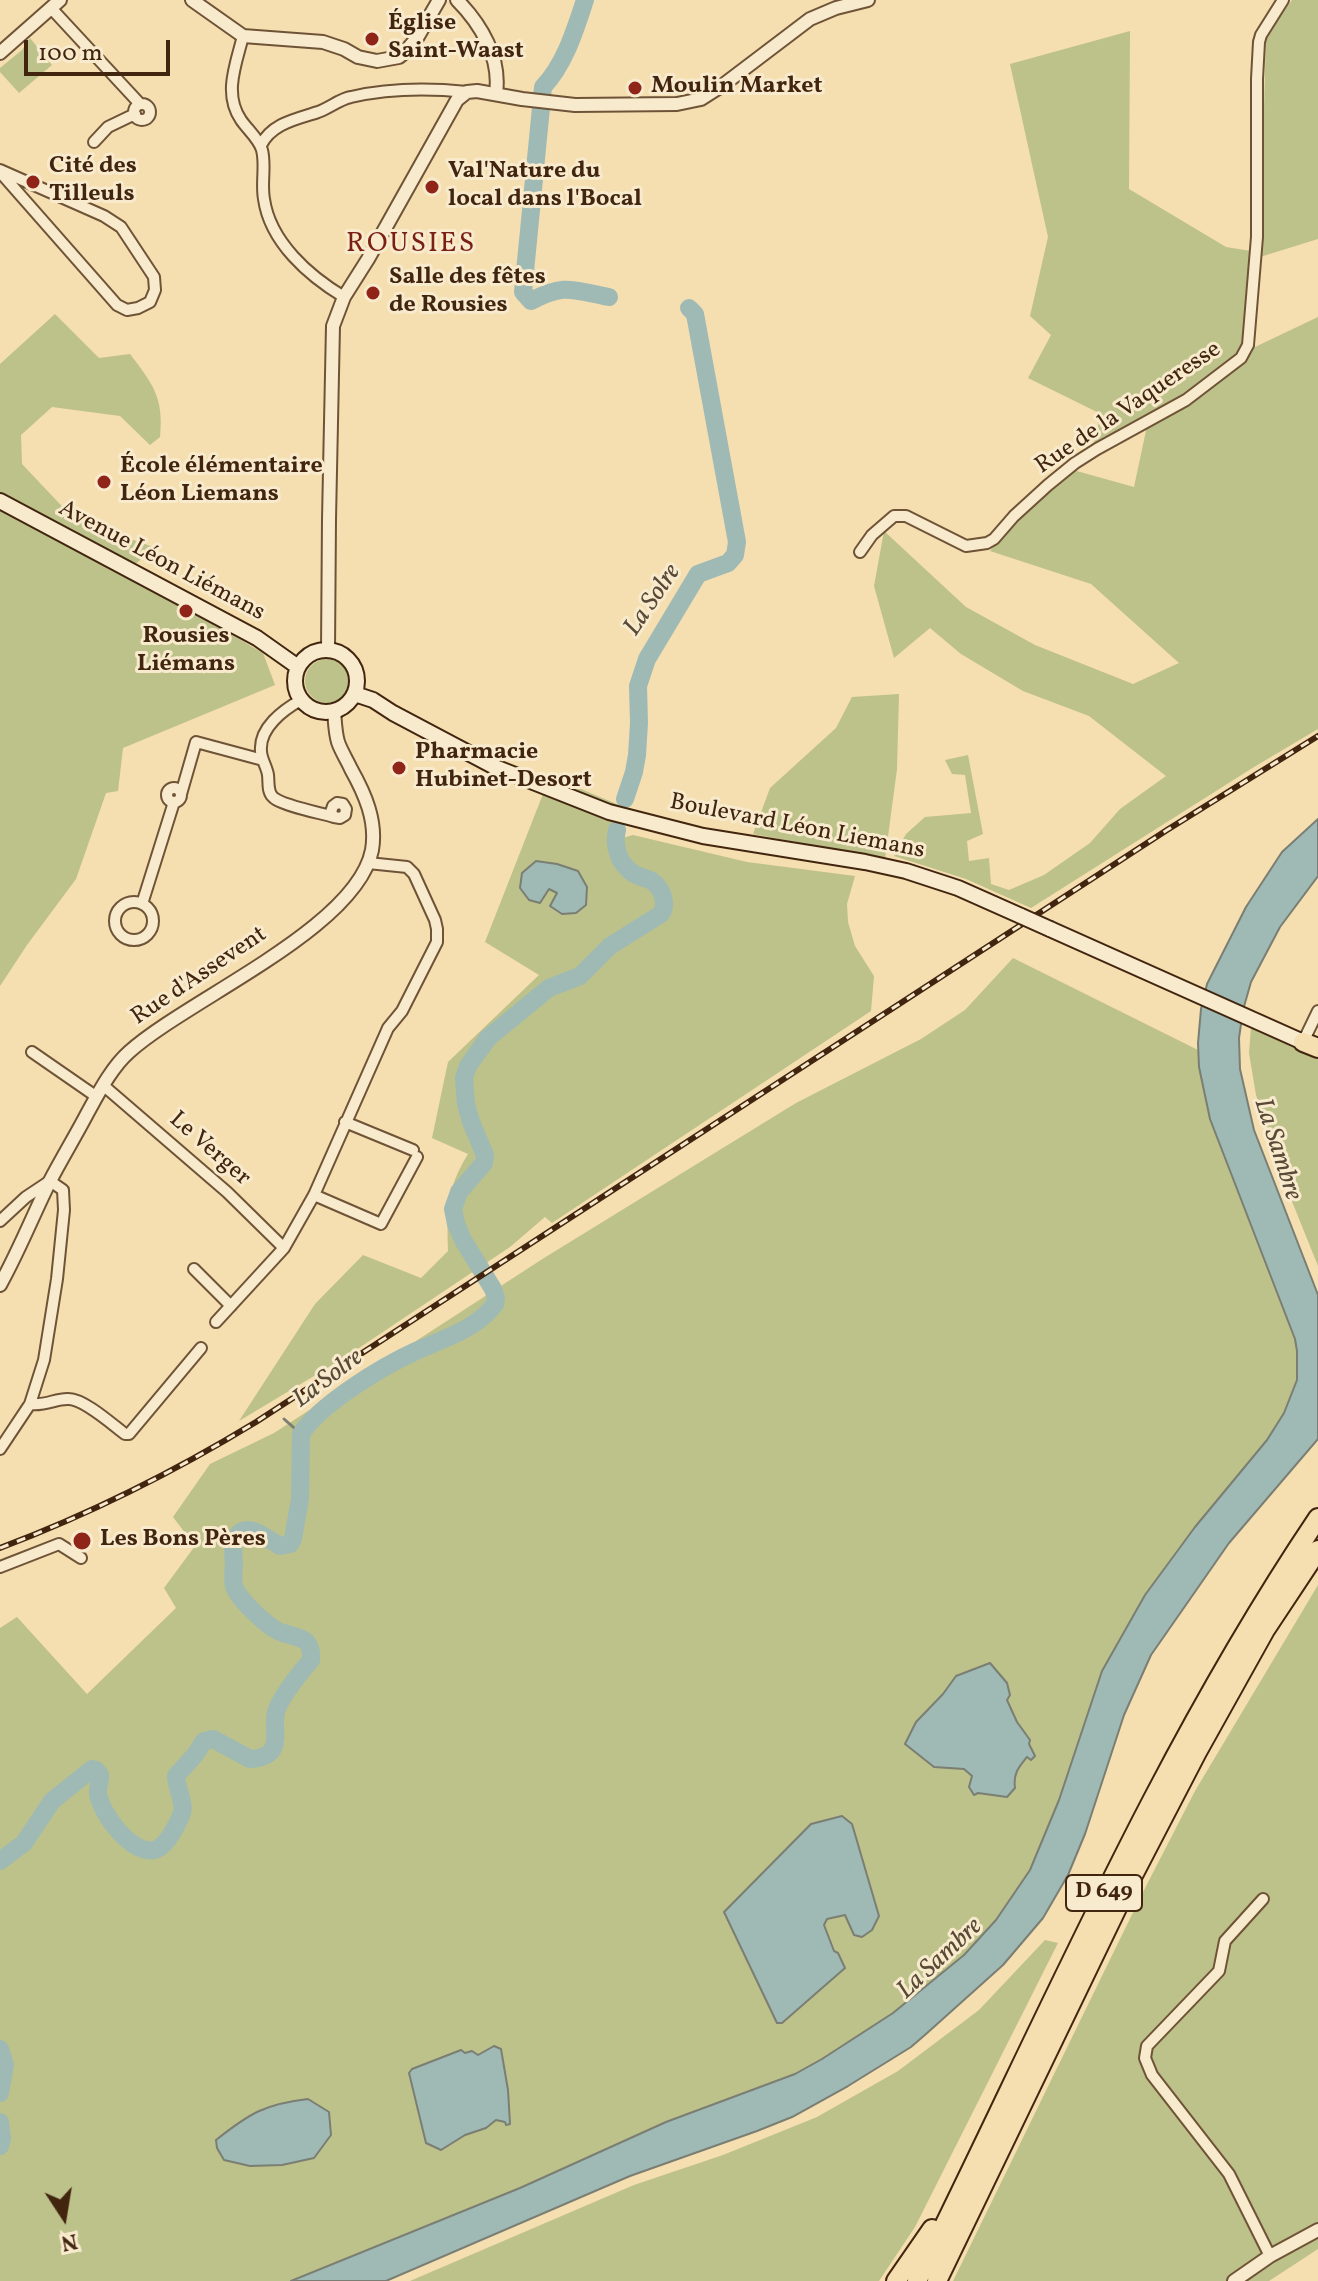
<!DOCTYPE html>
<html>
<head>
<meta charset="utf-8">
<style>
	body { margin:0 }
	#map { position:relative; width:1318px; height:2281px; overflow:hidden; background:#f5deb0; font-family:Vollkorn,serif }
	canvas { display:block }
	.north { position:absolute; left:24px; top:2177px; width:80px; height:80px; -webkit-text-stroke:6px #f8eacc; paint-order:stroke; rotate:168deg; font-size:22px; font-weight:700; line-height:32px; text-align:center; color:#42250f }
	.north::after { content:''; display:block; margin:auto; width:28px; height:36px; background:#42250f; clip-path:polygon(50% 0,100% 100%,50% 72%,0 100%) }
	.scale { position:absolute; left:24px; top:40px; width:146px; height:36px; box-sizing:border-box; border:4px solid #42250f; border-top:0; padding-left:10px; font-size:24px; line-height:28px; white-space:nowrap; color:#42250f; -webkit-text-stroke:6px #f8eacc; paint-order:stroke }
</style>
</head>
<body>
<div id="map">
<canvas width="1318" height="2281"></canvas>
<div class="north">N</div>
<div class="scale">100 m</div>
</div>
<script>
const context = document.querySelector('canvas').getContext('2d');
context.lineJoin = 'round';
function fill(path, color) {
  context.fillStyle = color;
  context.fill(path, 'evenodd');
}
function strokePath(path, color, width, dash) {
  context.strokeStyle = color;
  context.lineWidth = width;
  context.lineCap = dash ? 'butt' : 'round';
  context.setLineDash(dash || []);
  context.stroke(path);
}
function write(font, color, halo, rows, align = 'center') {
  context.font = font + ' Vollkorn,serif';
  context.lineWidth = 6;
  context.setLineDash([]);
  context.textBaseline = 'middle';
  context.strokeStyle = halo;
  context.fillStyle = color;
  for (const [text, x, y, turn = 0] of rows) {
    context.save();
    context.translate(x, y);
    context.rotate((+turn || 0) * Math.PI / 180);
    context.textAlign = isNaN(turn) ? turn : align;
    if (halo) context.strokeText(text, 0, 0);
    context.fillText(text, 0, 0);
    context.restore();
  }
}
const green = new Path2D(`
	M1292,0H1318V239L1260,257L1266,35Z
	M1130,31L1129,189L1226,247L1251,251L1255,347L1318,317V729L1254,767L1031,908L966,879L894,856L906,834L925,817L971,813L965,775L952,774L945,760L968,755L983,834L967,841L969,861L989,858L991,884L1009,890L1044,875L1090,843L1120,809L1166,776L1089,716L1023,691L961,654L930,628L894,658L874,586L884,531L966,607L1035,645L1133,684L1179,663L1091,584L990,551L1030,504L1073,470L1134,487L1147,426L1093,445L1101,414L1028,378L1051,335L1030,316L1048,237L1010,64Z
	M30,38L52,65L19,93L0,72V68L22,50Z
	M55,314L99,358L130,354C153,384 164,398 160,437L150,445L120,416L52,407L21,435L22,464L74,519L156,548L121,575L191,611L263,653L275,685L123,748L118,791L106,793L76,879L27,945L0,986V364Z
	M305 681a22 22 0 1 1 44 0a22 22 0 1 1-44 0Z
	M899,694L897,769L885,859L753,834L770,788L836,728L852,697Z
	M550,776L619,805L609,842L633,835L747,862L855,876L847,904L848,922L855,946L874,976L871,1011L552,1223L545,1217L510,1247L344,1358L239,1421L315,1304L363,1255L421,1278L448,1251C447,1210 446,1190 468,1154L432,1138L448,1062L539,975L485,942Z
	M1013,958L1198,1050L1199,1068L1210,1119L1295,1339L1297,1351V1380L1295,1390L1276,1429L1177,1550L1145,1595L1102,1671L1059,1800L1030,1870L996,1920L964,1955L893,2013L822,2059L795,2074L666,2122L520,2188L291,2281H0V1628L17,1617L87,1694L176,1608L164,1588L195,1546L173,1517L210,1464L274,1433L544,1258L796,1103L921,1039L965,1010Z
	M1251,1028L1318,1059V1266L1289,1194L1256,1095L1249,1053Z
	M1318,1585V2249L1269,2281H953L1142,1894L1195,1791Z
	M1045,1940L1058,1943L915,2227L879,2281H410L634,2185L723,2155L817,2117L898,2071L979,2010Z`);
const water = new Path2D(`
	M1318,819V876L1280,927L1251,982L1243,1010L1239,1038L1240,1069L1254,1130L1318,1295V1439L1229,1543L1151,1655L1124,1715L1085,1834L1068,1875L1043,1918L1003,1965L926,2034L911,2047L848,2086L792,2117L757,2131L630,2176L386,2281H291L520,2188L666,2122L795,2074L822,2059L893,2013L964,1955L996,1920L1030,1870L1059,1800L1102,1671L1145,1595L1195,1527L1267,1440L1284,1413L1297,1380V1351L1295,1339L1210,1119L1199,1067L1198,1043L1201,1009L1207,984L1246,907L1282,852Z
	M536,861L557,864L578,871L587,887L586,905L576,913L562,914L550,906L557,893L549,889L540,903L529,900L520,888L522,873Z
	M990,1663L1007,1683L1010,1695L1007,1700L1017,1722L1030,1740L1029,1744L1035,1756L1031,1760L1027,1757C1018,1768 1013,1774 1015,1788L1007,1797L978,1793L974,1795L969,1787L972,1776L964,1769L934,1767L905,1744L916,1722L943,1694L956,1676Z
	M842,1816L852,1824L879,1916L872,1930L862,1937L854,1935L845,1915L827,1919L824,1925L834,1951L838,1953L845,1968L782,2023H777L724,1912L811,1824Z
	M494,2046L501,2049L508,2090L510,2124L506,2125L505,2122L496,2120L486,2128L465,2135L441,2150L426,2143L409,2073L412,2069L461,2050L465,2053L472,2051L478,2055Z
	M308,2099L329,2112L331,2135L314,2158L282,2165L250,2166L224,2160L217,2148L216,2140C250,2113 265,2104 308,2099Z`);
const stream = new Path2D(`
	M284,1419L301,1434`);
const river = new Path2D(`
	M585,0C575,30 565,64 543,87L523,292L531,301C565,283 572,290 609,297
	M625,799L634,772L637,755L639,723L638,686L647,659L698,574L728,563L735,555L737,542L695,314L689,308
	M0,1861L24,1843L52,1801L92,1769L96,1770L100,1775C101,1782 97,1787 98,1793C100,1813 134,1859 157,1849C167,1845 178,1824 182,1813C185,1802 176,1788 176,1776L195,1755L204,1741L213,1739L250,1759C289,1756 269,1729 277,1709C284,1692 299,1674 311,1660C313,1634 295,1639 278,1631C266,1625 238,1599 234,1586C233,1580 233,1573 234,1567C234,1560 232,1549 234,1542C243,1516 267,1539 280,1546L290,1544L293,1539L300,1499L301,1434C320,1404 383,1366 416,1351C443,1339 477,1329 495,1304L496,1298L493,1289L463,1240L456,1224L453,1209L459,1192L484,1163L485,1155L471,1122L466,1104L464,1078L468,1066L488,1038L549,988L580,976L610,946L661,914C668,904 662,888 652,881C646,878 640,877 634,874C619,864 613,847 617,830
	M0,2049L5,2065L0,2093
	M0,2122L2,2138L0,2146`);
const minor = new Path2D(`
	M51,8L140,104
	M243,36C236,64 223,94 241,120C247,129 259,139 262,150C266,165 261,183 264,199C270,242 309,276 344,297
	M134 112a8 8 0 1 1 16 0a8 8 0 1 1-16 0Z
	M94,142L108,127L135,114
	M261,145C272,123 297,119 318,112C329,108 340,99 351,97C390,88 428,88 467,92
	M0,170L104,216L121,227L154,277L155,290L150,302L138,308L127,310L117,305L0,172
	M860,552L872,535L894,516H906L966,546L987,543L994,539L1014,516L1048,485L1075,463L1097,449L1186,400L1241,358L1248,345L1257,237V79L1259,42L1261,35L1283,0
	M301,700C283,710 259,728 261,751C261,759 267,767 268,775C269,783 267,793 274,798C284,806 321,813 334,817L340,818L345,815L346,809L343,804L337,803L333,806L331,812L334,817
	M167 795a7 7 0 1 1 14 0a7 7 0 1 1-14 0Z
	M181,794L196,742L263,760
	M115 921a19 19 0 1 1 38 0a19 19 0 1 1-38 0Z
	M142,904L174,802
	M1303,1042L1318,1011
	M32,1052L97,1097
	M104,1086L227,1192L284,1248L314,1195L388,1028L402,1011L437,942V929L435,920L414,874L407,867L368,863
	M345,1122L413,1150
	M314,1195L381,1224L417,1157
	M0,1221L26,1197L50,1181L63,1190L64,1210L57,1279L44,1360L30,1404L0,1449
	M194,1269L231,1306
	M216,1322L284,1248
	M30,1404C47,1406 56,1398 69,1399C84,1399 113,1425 125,1434H129L201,1348
	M0,1567L59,1544L81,1558
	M1263,1899L1225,1941L1219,1971L1147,2046L1145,2058L1152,2075L1229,2174L1270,2256`);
const tertiary = new Path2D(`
	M192,0L243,36L323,42L344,49L358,57L377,61L399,57L405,52L417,38L439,0
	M457,0C481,24 501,58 496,93
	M0,53L60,0
	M328,650L329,519L333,326L344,297L368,259L457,100L467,92L477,91L522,99L575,105L677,104L701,99L723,85L810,19L836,8L868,0
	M0,1285C19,1251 33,1215 50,1181C62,1158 76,1135 88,1112C99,1092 112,1067 129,1052C188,999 357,928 372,850C377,821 365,794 351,769C347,760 341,751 338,742C335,732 335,721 334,711
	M1234,2281L1270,2256L1318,2230`);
const secondary = new Path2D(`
	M0,501L257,638L298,667
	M295 681a31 31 0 1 1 62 0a31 31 0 1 1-62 0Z
	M355,694L373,700L393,713L495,767L609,812L703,836L865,862L906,871L958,888L1021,916
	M1050,929L1303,1042`);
const trunk = new Path2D(`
	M1303,1042L1318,1048
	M896,2281L932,2229
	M917,2281C1045,2024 1157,1757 1318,1518
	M937,2281L1129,1883L1197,1752L1265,1630L1318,1550`);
const rail = new Path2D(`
	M0,1548C90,1514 174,1472 256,1422L1167,830L1318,736`);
const secondaryBridge = new Path2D(`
	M1021,916L1050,929`);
const markers = [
	[372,39,8,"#8f2418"],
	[635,88,8,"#8f2418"],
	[33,182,8,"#8f2418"],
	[432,187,8,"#8f2418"],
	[373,293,8,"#8f2418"],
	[104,482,8,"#8f2418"],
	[186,611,8,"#8f2418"],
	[399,768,8,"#8f2418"],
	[82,1541,10,"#8f2418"]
];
const shields = [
	[1104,1893,76]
];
const shieldNames = [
	["D 649",1104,1893]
];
const poiNames = [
	["Église",388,25],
	["Saint-Waast",388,53],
	["Moulin Market",651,88],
	["Cité des",49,168],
	["Tilleuls",49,196],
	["Val'Nature du",448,173],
	["local dans l'Bocal",448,201],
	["Salle des fêtes",389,279],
	["de Rousies",389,307],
	["École élémentaire",120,468],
	["Léon Liemans",120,496],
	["Rousies",186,638,"center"],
	["Liémans",186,666,"center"],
	["Pharmacie",415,754],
	["Hubinet-Desort",415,782],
	["Les Bons Pères",100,1541]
];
const streetNames = [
	["Rue de la Vaqueresse",1129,409,-34],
	["Avenue Léon Liémans",161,562,28],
	["Boulevard Léon Liemans",797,828,11],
	["Rue d'Assevent",200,977,-34],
	["Le Verger",209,1150,41]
];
const waterNames = [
	["La Solre",654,601,-56],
	["La Sambre",1276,1150,72],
	["La Solre",329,1380,-37],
	["La Sambre",941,1960,-43]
];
const quarterNames = [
	["ROUSIES",411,246]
];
fill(green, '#bdc18a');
fill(water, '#9fbab5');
strokePath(water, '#7a7e73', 2);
strokePath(stream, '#7a7e73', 3);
strokePath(river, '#9fbab5', 18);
strokePath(minor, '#6f5337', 14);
strokePath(tertiary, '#6f5337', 16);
strokePath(secondary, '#42250f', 18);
strokePath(trunk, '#42250f', 22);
strokePath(minor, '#f8eacc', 10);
strokePath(tertiary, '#f8eacc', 12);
strokePath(secondary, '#f8eacc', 14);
strokePath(trunk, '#f5deb0', 18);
strokePath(rail, '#42250f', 6);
strokePath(rail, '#f8eacc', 3, [9]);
strokePath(secondaryBridge, '#42250f', 18, []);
strokePath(secondaryBridge, '#f8eacc', 14);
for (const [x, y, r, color] of markers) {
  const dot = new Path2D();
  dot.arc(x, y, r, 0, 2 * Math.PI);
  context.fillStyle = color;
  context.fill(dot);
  strokePath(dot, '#f8eacc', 3);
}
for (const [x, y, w] of shields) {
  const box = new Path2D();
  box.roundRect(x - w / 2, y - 18, w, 36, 6);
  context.fillStyle = '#f8eacc';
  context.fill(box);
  strokePath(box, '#42250f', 2);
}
write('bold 22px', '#42250f', null, shieldNames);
write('bold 24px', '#42250f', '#f8eacc', poiNames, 'left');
write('24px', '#42250f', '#f8eacc', streetNames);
write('italic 26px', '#594a38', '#f8eacc', waterNames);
context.letterSpacing = '2px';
write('28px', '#7a1f14', '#f8eacc', quarterNames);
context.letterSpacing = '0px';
</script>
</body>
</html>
